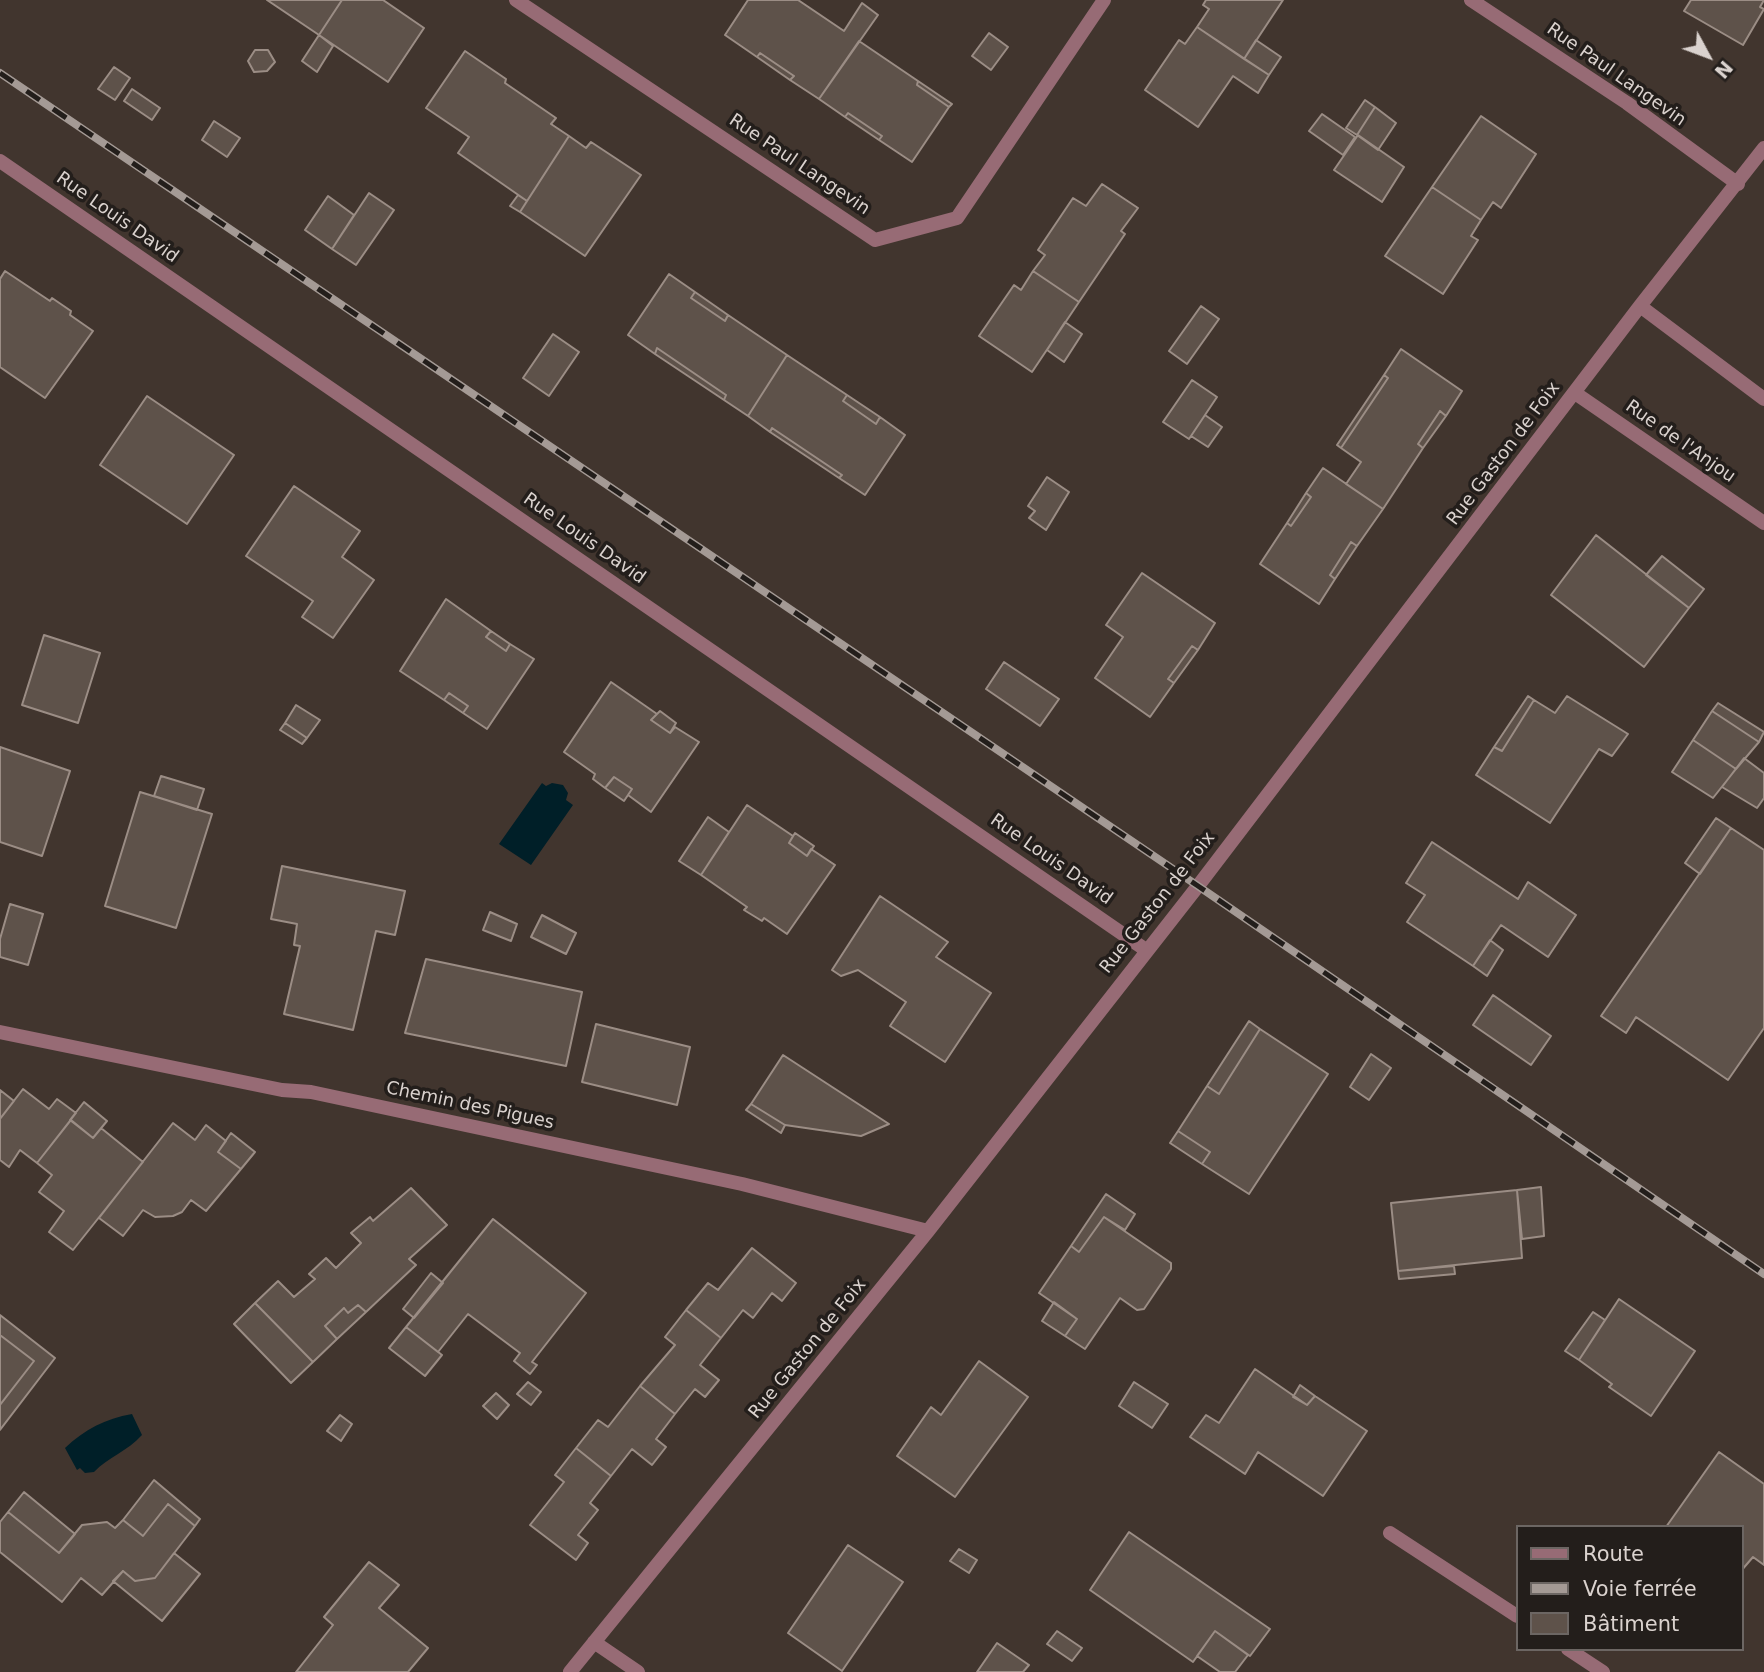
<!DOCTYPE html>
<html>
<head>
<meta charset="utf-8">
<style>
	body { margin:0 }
	#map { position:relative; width:1764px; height:1672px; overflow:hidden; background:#41352e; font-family:"DejaVu Sans",sans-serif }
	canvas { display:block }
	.legend { position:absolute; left:1516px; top:1525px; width:228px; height:126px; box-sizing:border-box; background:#231e1b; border:2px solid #6c6663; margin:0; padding:9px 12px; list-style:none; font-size:21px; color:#dad2ce }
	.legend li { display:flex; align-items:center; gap:14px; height:35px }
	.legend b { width:35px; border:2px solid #6c6663 }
	.north { position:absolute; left:1673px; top:21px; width:70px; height:70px; -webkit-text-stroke:5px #231e1b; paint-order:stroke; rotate:131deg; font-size:19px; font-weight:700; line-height:28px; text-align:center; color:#dad2ce }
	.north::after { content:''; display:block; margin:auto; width:24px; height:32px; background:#dad2ce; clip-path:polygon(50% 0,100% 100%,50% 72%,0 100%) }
</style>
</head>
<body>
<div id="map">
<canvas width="1764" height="1672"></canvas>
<ul class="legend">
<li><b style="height:9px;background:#976b75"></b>Route</li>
<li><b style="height:9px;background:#a49a95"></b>Voie ferrée</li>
<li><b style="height:19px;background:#5e524a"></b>Bâtiment</li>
</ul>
<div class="north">N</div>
</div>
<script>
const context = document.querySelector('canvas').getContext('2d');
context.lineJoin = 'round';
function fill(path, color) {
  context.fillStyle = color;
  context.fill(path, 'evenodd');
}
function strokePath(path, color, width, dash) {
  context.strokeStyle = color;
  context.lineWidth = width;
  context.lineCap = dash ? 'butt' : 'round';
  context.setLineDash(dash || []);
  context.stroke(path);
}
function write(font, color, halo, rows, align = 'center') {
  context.font = font + ' "DejaVu Sans",sans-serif';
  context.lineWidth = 7;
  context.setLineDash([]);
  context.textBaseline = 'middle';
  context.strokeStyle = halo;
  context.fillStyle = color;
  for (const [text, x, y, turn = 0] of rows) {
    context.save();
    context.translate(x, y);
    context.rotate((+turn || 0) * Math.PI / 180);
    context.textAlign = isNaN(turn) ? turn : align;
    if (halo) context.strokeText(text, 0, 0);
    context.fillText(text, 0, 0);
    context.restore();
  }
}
const water = new Path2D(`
	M542,783L546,786L552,783L563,785L568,793L566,800L573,805L531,865L499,844Z
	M132,1414L142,1435C128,1451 108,1457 94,1472L85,1473L80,1468L77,1470L65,1448C85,1429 105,1419 132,1414Z`);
const building = new Path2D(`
	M267,0H342L319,35Z
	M342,0H383L424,28L388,82L319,35Z
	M748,0H798L844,31L862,3L878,15L819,99L790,80L794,76L760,53L757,57L725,35Z
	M1206,0H1283L1244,59L1197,27L1209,9L1203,5Z
	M1691,0H1764L1760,7L1764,9L1743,45L1684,11Z
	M1197,27L1269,75L1258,93L1233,76L1198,127L1145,90L1179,40L1185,44Z
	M989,33L1008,47L991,70L972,56Z
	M319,35L333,46L317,72L302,61Z
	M1256,40L1281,57L1269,75L1244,59Z
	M859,41L918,81L917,85L949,107L912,162L879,140L882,136L848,113L845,117L819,99Z
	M255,50H268L275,62L267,71L254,72L248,61Z
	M465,51L506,79L505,83L556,118L551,124L569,136L527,201L458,153L469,137L426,108Z
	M760,53L794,76L790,80L757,57Z
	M114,67L130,78L115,100L98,89Z
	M918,81L952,104L949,107L917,85Z
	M132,89L160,108L152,120L124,101Z
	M1365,100L1375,107L1357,135L1346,128Z
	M1375,107L1396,123L1378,150L1357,135Z
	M848,113L882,136L879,140L845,117Z
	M1322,114L1355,137L1343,155L1309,131Z
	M1481,116L1536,154L1501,208L1493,202L1481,220L1432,187Z
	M214,121L240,138L227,157L202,140Z
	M1358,135L1404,167L1382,202L1334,170Z
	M569,136L586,148L591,142L641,175L585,256L520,212Z
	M1102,184L1138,208L1121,231L1125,234L1079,302L1033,271L1045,255L1038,250L1073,198L1086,206Z
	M1432,187L1481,220L1471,236L1478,240L1443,294L1385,256Z
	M369,193L394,210L356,265L332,249Z
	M518,195L527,201L520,212L510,206Z
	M328,196L354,215L332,249L305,230Z
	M5,271L50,301L52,298L71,311L70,315L93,331L45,398L0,367V279Z
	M1033,271L1079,302L1032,372L979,336L1014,285L1021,290Z
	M669,274L695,292L691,298L725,321L728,315L787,355L748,416L724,400L726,395L657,348L655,354L628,335Z
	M695,292L728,315L725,321L691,298Z
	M1201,306L1219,319L1187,364L1169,351Z
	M1065,322L1082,334L1064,362L1047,350Z
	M553,334L579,352L549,396L523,378Z
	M657,348L726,395L724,400L655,354Z
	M1401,349L1462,391L1446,416L1440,411L1418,444L1423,448L1383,509L1346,484L1361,462L1341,448L1388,378L1384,375Z
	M787,355L847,395L843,401L876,424L880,417L905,435L865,495L839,478L842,475L772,428L770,432L748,416Z
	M1384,375L1388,378L1341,448L1337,445Z
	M1192,380L1217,397L1189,439L1163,422Z
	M847,395L880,417L876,424L843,401Z
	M147,396L234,455L187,524L100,465Z
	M1440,411L1446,416L1423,448L1418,444Z
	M1205,415L1222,427L1208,447L1191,436Z
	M772,428L842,475L839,478L770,432Z
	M1323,468L1383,509L1357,546L1351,542L1330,575L1335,579L1319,604L1260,564L1287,523L1291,526L1311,497L1306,493Z
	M1047,477L1069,492L1046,530L1029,518L1035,511L1028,506Z
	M294,486L360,531L342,557L374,580L333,638L302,617L313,601L246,556Z
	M1306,493L1311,497L1291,526L1287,523Z
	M1596,535L1689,608L1644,667L1551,595Z
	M1351,542L1357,546L1335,579L1330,575Z
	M1662,556L1704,589L1689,608L1646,575Z
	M1142,573L1215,623L1198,650L1192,646L1168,679L1174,683L1150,717L1095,678L1123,637L1106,625Z
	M446,599L491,631L486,637L506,651L510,644L534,659L487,729L463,713L468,706L449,693L444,700L400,671Z
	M491,631L510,644L506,651L486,637Z
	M44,635L100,653L78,723L22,705Z
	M1192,646L1198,650L1174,683L1168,679Z
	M1004,662L1059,699L1040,726L986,689Z
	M611,682L657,714L651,720L670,733L675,727L699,742L651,812L628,795L632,789L614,777L605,788L593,779L595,774L564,752Z
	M449,693L468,706L463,713L444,700Z
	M1528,696L1534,700L1502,751L1494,747Z
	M1567,696L1628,734L1612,756L1599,749L1550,823L1476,775L1494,747L1502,751L1534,700L1555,713Z
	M1718,703L1764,732L1759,742L1712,711Z
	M296,705L320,720L307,738L285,723Z
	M660,711L676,723L670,733L651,720Z
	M1712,711L1759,742L1736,769L1693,740Z
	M285,723L307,738L302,744L280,730Z
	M1693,740L1736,769L1713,798L1672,772Z
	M0,747L70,771L42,856L0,842Z
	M1744,758L1764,773V798L1757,808L1722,787Z
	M161,776L204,789L197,810L154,796Z
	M614,777L632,789L624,801L605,788Z
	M140,792L212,814L176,928L105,906Z
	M747,805L793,836L789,843L807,856L811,849L835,865L787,934L764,918L762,921L744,910L747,907L701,875Z
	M708,817L729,832L701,875L679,861Z
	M1716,818L1731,828L1700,874L1685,863Z
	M1731,828L1764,850V1028L1728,1080L1636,1017L1626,1033L1601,1016Z
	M795,833L814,846L807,856L789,843Z
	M1432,842L1518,899L1528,882L1576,915L1548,957L1501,925L1473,966L1407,922L1425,895L1406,883Z
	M282,866L405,891L395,935L376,931L353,1030L284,1014L300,946L294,945L297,924L271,919Z
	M880,896L948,942L936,957L991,993L945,1062L890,1026L906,1002L858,970L841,976L832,970Z
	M10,904L43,914L28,965L0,957V939Z
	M490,912L517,924L511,941L483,930Z
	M542,915L576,933L566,954L531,937Z
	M1490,940L1503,950L1487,976L1473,966Z
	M426,959L582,992L566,1066L405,1033Z
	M1493,995L1551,1036L1531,1065L1473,1025Z
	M1249,1021L1260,1029L1219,1094L1207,1086Z
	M596,1024L690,1047L677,1105L582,1082Z
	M1260,1029L1328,1074L1249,1194L1202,1164L1210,1152L1178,1131L1207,1086L1219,1094Z
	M1371,1054L1391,1068L1369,1100L1350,1087Z
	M783,1055L889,1124L861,1136L785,1125L751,1104Z
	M23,1089L49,1109L57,1099L76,1113L37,1163L20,1150L9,1167L0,1160V1119Z
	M0,1090L14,1101L0,1119Z
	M84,1102L107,1121L93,1138L70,1120Z
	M751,1104L785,1125L781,1133L746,1110Z
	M71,1120L93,1138L101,1128L143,1162L73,1250L49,1232L64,1211L39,1192L52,1175L37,1163Z
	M173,1123L195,1140L206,1125L226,1141L218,1152L241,1169L206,1211L191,1200L182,1212L173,1216L155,1217L143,1210L123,1236L99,1218Z
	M1178,1131L1210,1152L1202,1164L1170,1143Z
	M231,1133L255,1152L241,1169L218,1152Z
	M1541,1187L1544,1236L1522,1239L1517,1190Z
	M411,1188L447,1225L409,1259L416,1265L366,1312L358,1305L348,1313L344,1308L325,1326L337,1339L313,1362L255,1303L278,1281L294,1297L315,1279L309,1274L326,1258L336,1268L361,1243L351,1233L370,1217L373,1221Z
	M1517,1190L1522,1258L1398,1271L1391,1203Z
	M1106,1194L1135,1214L1125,1230L1104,1217L1079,1252L1071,1246Z
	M1104,1217L1171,1263V1269L1144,1309L1137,1310L1120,1298L1085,1349L1065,1336L1077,1319L1039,1293L1071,1246L1079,1252Z
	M493,1219L586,1293L532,1362L537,1365L530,1374L514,1361L520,1353L468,1314L438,1352L406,1327Z
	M752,1248L796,1283L782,1301L772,1293L753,1318L743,1310L721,1338L686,1310L708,1283L718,1290Z
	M1454,1266L1455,1274L1399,1279L1398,1271Z
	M431,1273L443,1283L414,1318L403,1309Z
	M1619,1299L1695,1351L1651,1416L1609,1387L1612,1384L1579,1360Z
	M1054,1302L1077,1319L1065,1336L1042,1321Z
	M255,1303L313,1362L291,1383L234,1324Z
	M358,1305L366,1312L337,1339L325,1326L344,1308L348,1313Z
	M686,1310L721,1338L700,1365L719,1380L705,1397L695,1389L675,1414L640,1386L675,1345L665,1337Z
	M1593,1312L1605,1320L1579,1360L1565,1351Z
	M0,1315L55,1358L0,1430V1405L34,1361L0,1335Z
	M406,1327L442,1355L425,1376L389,1348Z
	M0,1335L34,1361L0,1405Z
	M979,1361L1028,1397L955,1497L897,1456L931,1407L941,1415Z
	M1255,1369L1307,1405L1315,1396L1367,1431L1323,1496L1258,1452L1245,1474L1190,1437L1206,1415L1219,1423Z
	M528,1382L541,1392L531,1405L517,1394Z
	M1134,1382L1168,1404L1152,1428L1119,1406Z
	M1300,1385L1315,1396L1307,1405L1293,1397Z
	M640,1386L675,1414L656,1439L666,1447L652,1465L632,1449L611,1476L576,1448L598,1420L608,1427Z
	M496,1393L509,1405L497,1419L483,1406Z
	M340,1415L352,1424L341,1441L327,1431Z
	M576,1448L611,1476L590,1503L598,1510L578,1535L588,1543L576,1560L530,1525L564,1482L555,1475Z
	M1719,1452L1764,1484V1565L1753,1557L1741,1571V1527H1666Z
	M154,1480L200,1519L195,1526L168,1504L143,1536L123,1520Z
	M24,1492L75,1534L59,1553L8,1512Z
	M168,1504L195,1526L155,1578L135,1581L123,1571L102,1595L81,1578L62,1602L0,1552V1522L8,1512L59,1553L82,1525L107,1522L115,1528L123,1520L143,1536Z
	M1129,1532L1270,1629L1250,1656L1215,1631L1193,1662L1090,1590Z
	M848,1545L903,1582L842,1671L788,1633Z
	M959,1549L977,1560L969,1573L950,1561Z
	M174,1553L200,1574L162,1621L113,1581L123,1571L135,1581L155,1578Z
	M369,1562L399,1585L379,1608L428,1648L408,1672H296L333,1625L324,1617Z
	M1057,1631L1082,1648L1072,1661L1047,1644Z
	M1215,1631L1248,1655L1235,1672H1220L1197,1656Z
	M997,1643L1029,1665L1023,1672H977Z`);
const minor = new Path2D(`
	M516,0L875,240L957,218L1104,0
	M1471,0L1627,103L1738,184
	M0,161L1146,950
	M1640,306L1764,399
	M1575,393L1764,523
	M0,1032L282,1090L311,1092L742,1184L928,1231
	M1390,1533L1517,1616
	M594,1642L638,1672
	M1568,1649L1603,1672
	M570,1672L928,1231L1198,886L1640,306L1764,148`);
const rail = new Path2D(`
	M0,73L1198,886L1764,1274`);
const streetNames = [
	["Rue Paul Langevin",1616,75,35],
	["Rue Paul Langevin",799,165,34],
	["Rue Louis David",117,218,35],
	["Rue de l'Anjou",1680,442,35],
	["Rue Gaston de Foix",1504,454,-53],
	["Rue Louis David",584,539,35],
	["Rue Louis David",1051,860,35],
	["Rue Gaston de Foix",1158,903,-52],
	["Chemin des Pigues",470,1106,12],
	["Rue Gaston de Foix",808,1349,-51]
];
fill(water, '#001f28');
fill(building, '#5e524a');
strokePath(building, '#9b8d85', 2);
strokePath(minor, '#976b75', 14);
strokePath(rail, '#a49a95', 8);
strokePath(rail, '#231e1b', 5, [16]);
write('18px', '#dad2ce', '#231e1b', streetNames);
</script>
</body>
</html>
